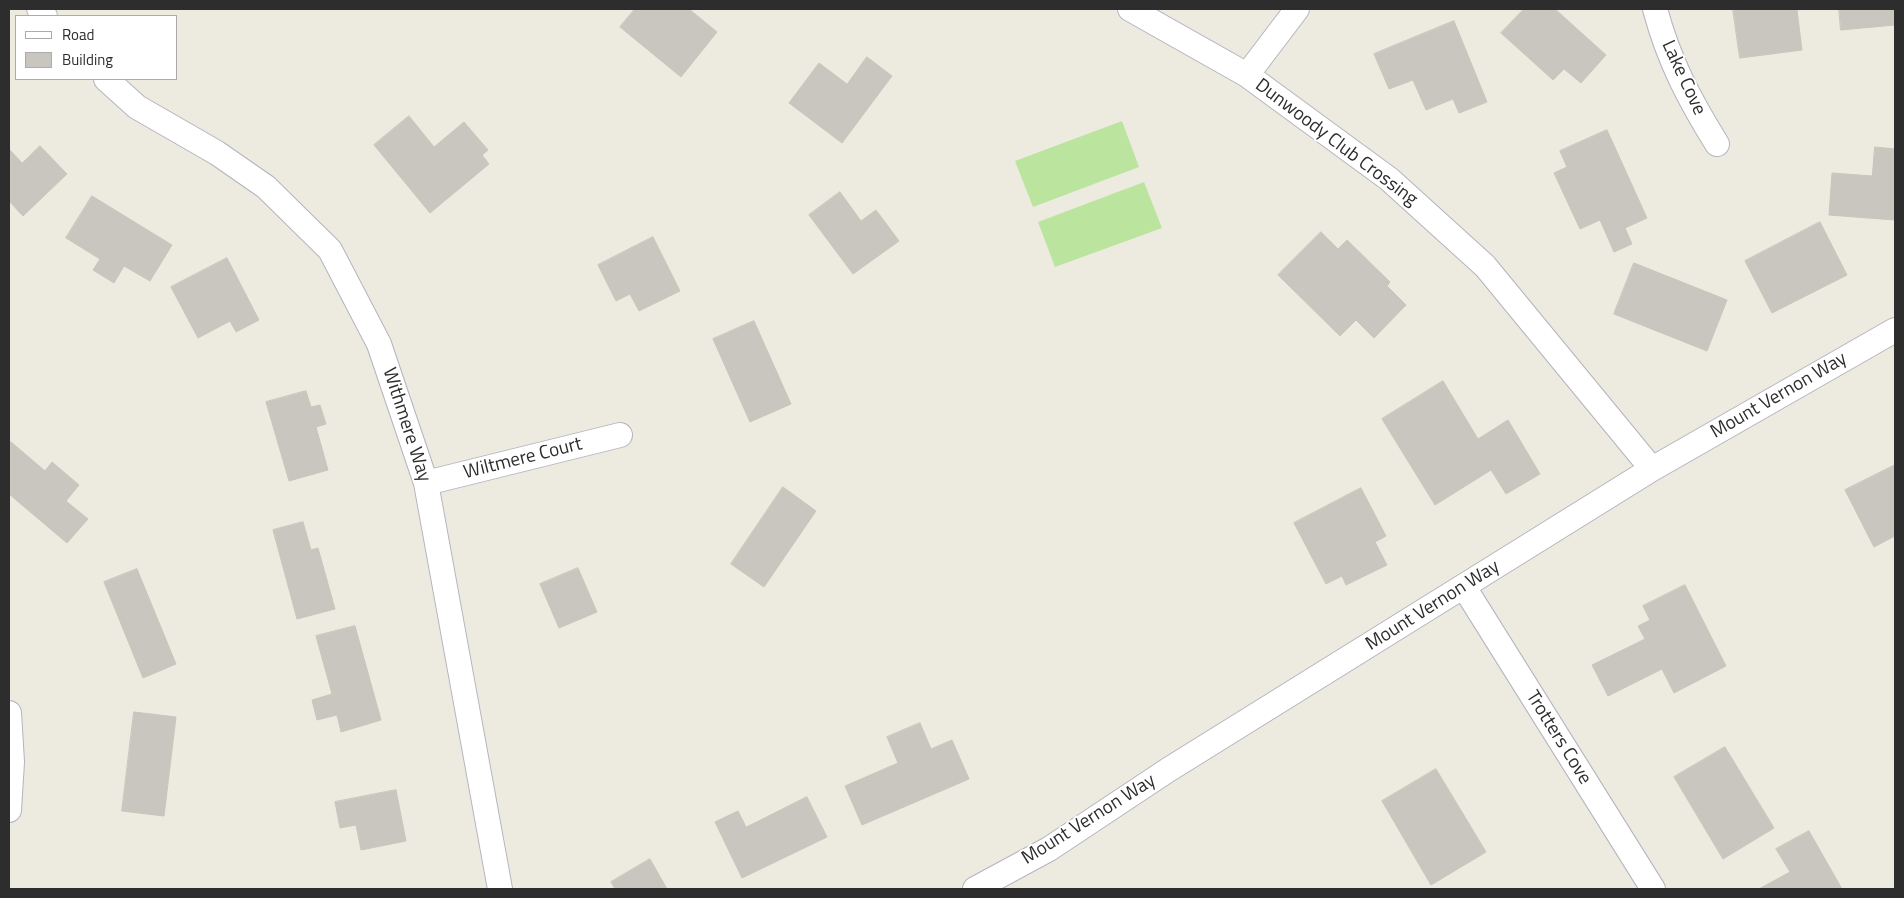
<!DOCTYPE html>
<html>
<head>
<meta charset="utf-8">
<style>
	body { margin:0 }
	#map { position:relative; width:1904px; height:898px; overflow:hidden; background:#edeae0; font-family:"Titillium Web",sans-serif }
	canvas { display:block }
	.frame { position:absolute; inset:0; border:10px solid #2d2d2d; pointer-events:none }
	.legend { position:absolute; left:15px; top:15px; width:162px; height:65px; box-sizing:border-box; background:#fff; border:1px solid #ababab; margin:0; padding:6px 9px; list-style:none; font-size:15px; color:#2d2d2d }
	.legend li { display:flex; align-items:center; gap:10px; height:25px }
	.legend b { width:25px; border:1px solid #ababab }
</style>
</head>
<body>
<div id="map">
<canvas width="1904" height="898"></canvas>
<div class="frame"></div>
<ul class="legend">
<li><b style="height:6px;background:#fff"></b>Road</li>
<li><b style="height:14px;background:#c9c6c0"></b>Building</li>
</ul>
</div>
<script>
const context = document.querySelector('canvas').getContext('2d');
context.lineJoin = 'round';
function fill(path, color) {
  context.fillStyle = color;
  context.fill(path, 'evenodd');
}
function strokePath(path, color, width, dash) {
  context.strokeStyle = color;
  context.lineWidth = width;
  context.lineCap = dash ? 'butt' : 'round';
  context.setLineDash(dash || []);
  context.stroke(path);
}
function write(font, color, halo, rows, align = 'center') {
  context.font = font + ' "Titillium Web",sans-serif';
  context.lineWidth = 4;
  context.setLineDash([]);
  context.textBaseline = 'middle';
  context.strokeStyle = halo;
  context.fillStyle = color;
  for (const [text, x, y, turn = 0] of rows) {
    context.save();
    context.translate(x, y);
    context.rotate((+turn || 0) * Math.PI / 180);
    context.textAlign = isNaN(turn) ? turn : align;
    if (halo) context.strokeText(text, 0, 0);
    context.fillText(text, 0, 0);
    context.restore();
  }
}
const pitch = new Path2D(`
	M1122,121L1139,167L1033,207L1015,161Z
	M1144,182L1162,228L1055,267L1038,222Z`);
const building = new Path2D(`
	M635,9H689L717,32L681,77L620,27Z
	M1524,9H1555L1606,55L1581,83L1564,69L1553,80L1501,33Z
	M1733,9H1803L1797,10L1802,50L1740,58Z
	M1839,9H1895V25L1841,30Z
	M1454,21L1487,102L1459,113L1453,99L1426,110L1413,80L1389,89L1374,54Z
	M867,57L892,76L842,143L789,103L819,63L847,84Z
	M409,116L434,147L464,122L488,150L482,155L489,164L430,213L374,145Z
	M1607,130L1647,218L1625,228L1632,244L1614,252L1600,220L1580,229L1554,173L1567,167L1560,151Z
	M40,146L67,174L23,216L9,201V149L22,163Z
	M1875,147L1895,149V220L1829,215L1832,173L1872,176Z
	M840,192L861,221L876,210L899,241L853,274L809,215Z
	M92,196L172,245L150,281L124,266L114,283L93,270L100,259L66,238Z
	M1820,222L1847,275L1772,313L1745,261Z
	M1321,232L1338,249L1347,240L1390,282L1387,286L1406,305L1374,338L1356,320L1340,336L1278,275Z
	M653,237L680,291L639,311L630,294L616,301L598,265Z
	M227,258L259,320L236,332L230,321L198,338L171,287Z
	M1634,263L1727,300L1707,351L1614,314Z
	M754,321L791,404L750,422L713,339Z
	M1443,381L1478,439L1508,420L1540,474L1506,494L1491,470L1435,505L1382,419Z
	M306,391L311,407L320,405L326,424L316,427L328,470L289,481L266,402Z
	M11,442L45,471L52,462L79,485L66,501L88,519L67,543L9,494V444Z
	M1895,465V536L1874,547L1845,490Z
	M783,487L816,511L764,587L731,564Z
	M1361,488L1386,536L1375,542L1387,565L1346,585L1342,576L1326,584L1294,523Z
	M303,522L311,550L318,548L335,609L297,619L273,530Z
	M578,568L597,612L559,628L540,584Z
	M137,569L176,664L143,678L104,582Z
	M1685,585L1726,666L1674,693L1662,669L1608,696L1592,665L1645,639L1638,626L1650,620L1643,606Z
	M355,626L381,720L341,732L337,715L317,720L312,700L332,694L316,636Z
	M134,712L176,717L164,816L122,811Z
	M920,723L931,749L952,740L969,779L862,825L845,786L898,763L887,737Z
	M1725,747L1774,828L1723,859L1674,777Z
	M1436,769L1486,852L1431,885L1382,801Z
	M396,790L406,841L361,850L356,825L340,828L335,802Z
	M807,797L827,837L742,878L715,822L738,811L746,827Z
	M1809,831L1842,889H1759L1790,872L1776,849Z
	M650,859L667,889H615L611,882Z`);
const minor = new Path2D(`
	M39,9L45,16
	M1130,9L1247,75L1389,179L1485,266L1652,469
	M1655,9C1669,61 1689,99 1717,144
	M1247,75L1297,9
	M106,79L137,107L217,153L266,187L330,250L379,344L426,483L500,889
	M426,483L620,435
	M1464,587L1653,889
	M9,713L12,762L9,810
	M975,889L1049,849L1168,770L1652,469L1895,330`);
const streetNames = [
	["Lake Cove",1683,78,65],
	["Dunwoody Club Crossing",1336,143,37],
	["Mount Vernon Way",1779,396,-30],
	["Withmere Way",406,425,72],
	["Wiltmere Court",523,459,-14],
	["Mount Vernon Way",1433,606,-32],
	["Trotters Cove",1558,738,58],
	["Mount Vernon Way",1089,820,-32]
];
fill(pitch, '#bbe59f');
fill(building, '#c9c6c0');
strokePath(building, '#c8c6ba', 1);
strokePath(minor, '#b4b4bf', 26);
strokePath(minor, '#fff', 24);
write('19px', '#2d2d2d', '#fff', streetNames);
</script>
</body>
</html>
